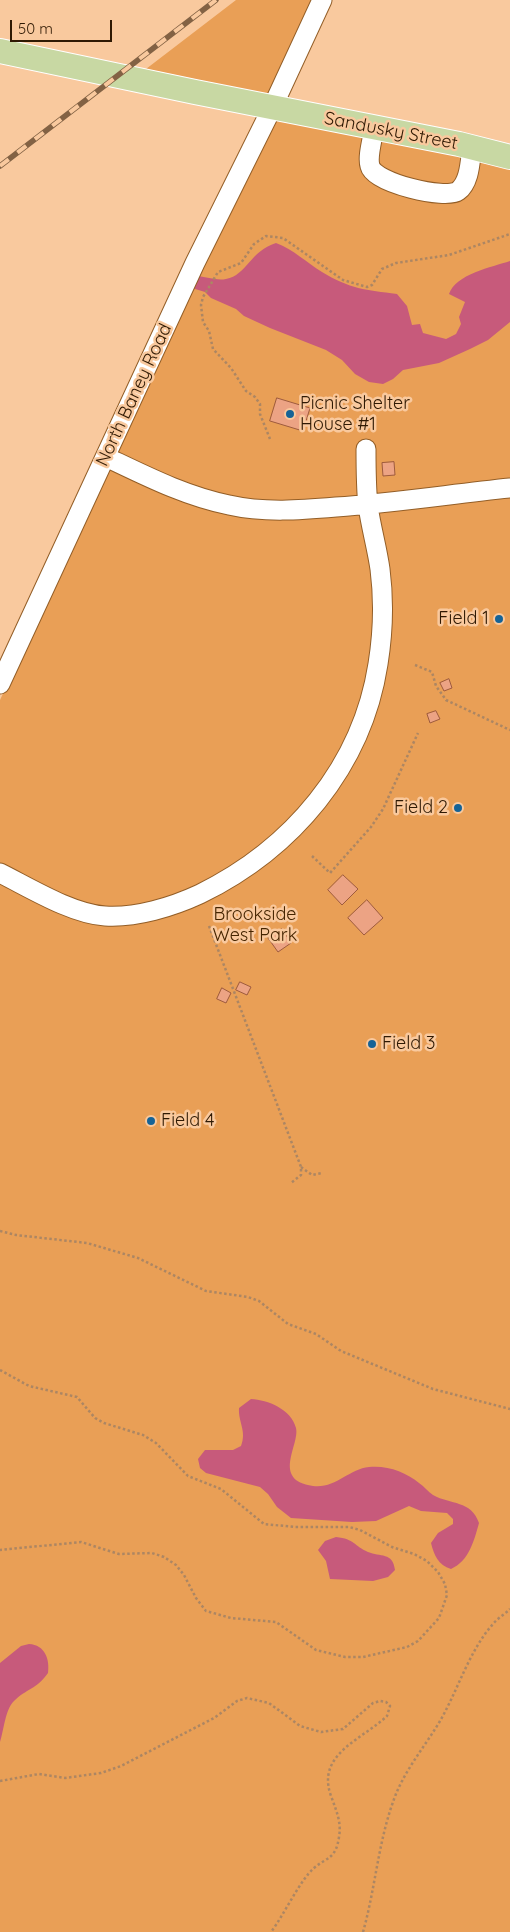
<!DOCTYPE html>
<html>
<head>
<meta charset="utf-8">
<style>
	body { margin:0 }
	#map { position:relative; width:510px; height:1932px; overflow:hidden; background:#f9c99e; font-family:Quicksand,sans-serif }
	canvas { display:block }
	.scale { position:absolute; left:10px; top:20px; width:102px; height:22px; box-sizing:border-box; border:2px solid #2f1903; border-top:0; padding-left:6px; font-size:15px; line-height:18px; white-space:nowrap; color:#2f1903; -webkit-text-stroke:4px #f9c99e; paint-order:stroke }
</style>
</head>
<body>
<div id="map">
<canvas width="510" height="1932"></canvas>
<div class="scale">50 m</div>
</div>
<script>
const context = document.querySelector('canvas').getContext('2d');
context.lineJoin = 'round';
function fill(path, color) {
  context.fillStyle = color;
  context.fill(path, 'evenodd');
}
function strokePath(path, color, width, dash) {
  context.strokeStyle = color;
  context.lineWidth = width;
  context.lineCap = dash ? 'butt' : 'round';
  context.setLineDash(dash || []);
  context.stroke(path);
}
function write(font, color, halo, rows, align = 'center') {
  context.font = font + ' Quicksand,sans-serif';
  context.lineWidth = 5;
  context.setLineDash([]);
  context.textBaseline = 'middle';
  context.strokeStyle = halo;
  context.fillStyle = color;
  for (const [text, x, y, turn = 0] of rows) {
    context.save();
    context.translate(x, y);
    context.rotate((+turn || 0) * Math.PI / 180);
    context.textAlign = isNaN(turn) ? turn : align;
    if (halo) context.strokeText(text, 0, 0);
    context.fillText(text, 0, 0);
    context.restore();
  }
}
const green = new Path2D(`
	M236,0H317L271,95L146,69Z
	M275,113L510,161V1932H0V700L189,291Z`);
const water = new Path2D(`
	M276,243C294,250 306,262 322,272C350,289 366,290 397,294L407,306L412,325L420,324L423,333L446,339L456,334L461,324L459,317L465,302L449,294C456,274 492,267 510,261V322L488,340L470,349L439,363L403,370L393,379L383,384L369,382L355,374L342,360L326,350L270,328L244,316L236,309L211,298L205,292L192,288L198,276C207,277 217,281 226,279C247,275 250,251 276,243Z
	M251,1399C268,1400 291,1409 296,1428C300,1445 271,1480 313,1486C335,1489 349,1469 369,1467C387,1465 406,1472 419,1483C424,1486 428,1492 433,1495C451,1505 471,1500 479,1523C474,1541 469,1561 451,1569C438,1565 434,1555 431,1543L438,1533L453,1524V1519L447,1513L421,1511L409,1506L376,1521L352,1522L291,1518L277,1507L268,1494L260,1487L206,1473L200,1468L198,1459L205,1450H233L241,1446C247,1431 238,1422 239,1408Z
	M336,1537C355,1539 354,1546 368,1552C380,1557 393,1552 395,1570L388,1577L373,1581L330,1579L326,1561L318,1550L325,1541Z
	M29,1644C45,1645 50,1659 48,1673C37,1689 26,1689 14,1701C5,1710 4,1730 0,1742V1663L21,1646Z`);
const building = new Path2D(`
	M277,398L310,408L303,431L270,421Z
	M394,462L395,475L383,476L382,463Z
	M449,679L452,688L444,691L440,683Z
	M436,711L440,719L430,723L427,714Z
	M343,875L358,889L342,905L328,890Z
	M367,900L383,918L364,935L348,918Z
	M282,929L291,943L278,952L268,938Z
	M240,982L251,987L247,995L236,990Z
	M222,988L231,993L226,1003L217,999Z`);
const path = new Path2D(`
	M270,439L260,414V404L255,397L246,391L231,368L213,349L209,331L203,322L201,305L203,297L218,272L241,263L254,244L266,236L283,238L343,280L367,287L372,285L382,269L396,263L449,255L510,234
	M415,665L432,672L436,686L446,700L510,730
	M312,856L330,873L371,827L383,809L418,733
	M209,926L301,1167V1175L291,1183
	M301,1167L312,1175L322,1173
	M0,1231L16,1235L87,1243L138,1258L206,1291L248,1297L259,1301L288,1324L316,1334L341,1351L433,1389L510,1409
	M0,1370L29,1386L77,1397L95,1418L104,1423L143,1435L156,1443L188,1476L221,1489L264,1524L295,1527H349L360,1530L392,1547L414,1554L427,1561L438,1572L445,1584L447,1595L439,1618L418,1641L407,1647L363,1657H345L316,1650L276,1622L231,1618L206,1611L196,1598L184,1575L176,1565L164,1557L152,1553L119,1554L81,1542L0,1550
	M0,1781L39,1774L65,1778L101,1773L121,1766L214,1718L237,1701L247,1698L269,1703L300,1726L321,1732L343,1729L373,1703L380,1701L386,1702L390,1706L387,1716C363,1739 318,1753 330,1793C335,1808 342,1821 339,1837C336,1859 327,1857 314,1868C300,1880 284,1915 271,1932
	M363,1932C375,1890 378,1844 393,1802C403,1772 424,1748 440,1721C458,1690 469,1651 493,1624C498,1618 505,1614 510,1609`);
const minor = new Path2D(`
	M374,128C373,138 367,156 370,166C374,183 446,200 458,191C470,182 470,161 472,148
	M106,457C146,476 185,496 229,505C264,513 301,510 336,507C394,503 452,494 510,488
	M0,684L195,263L272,108L322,0
	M0,873C30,888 72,914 105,916C136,918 172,907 200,894C292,849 362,767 378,664C383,633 384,600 380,569C377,548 371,527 368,506C366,487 366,468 366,449`);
const major = new Path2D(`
	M0,51L195,92L459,144L510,157`);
const rail = new Path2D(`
	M0,166L216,0`);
const markers = [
	[290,414,5,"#166396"],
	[499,619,5,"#166396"],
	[458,808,5,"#166396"],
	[372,1044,5,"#166396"],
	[151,1121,5,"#166396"]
];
const streetNames = [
	["Sandusky Street",391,131,11],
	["North Baney Road",134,395,-65]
];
const poiNames = [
	["Picnic Shelter",300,404],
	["House #1",300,425],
	["Field 1",489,619,"right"],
	["Field 2",448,808,"right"],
	["Field 3",382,1044],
	["Field 4",161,1121]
];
const parkNames = [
	["Brookside",255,915],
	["West Park",255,936]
];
fill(green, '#e99f56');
fill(water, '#c75a7b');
fill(building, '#eca384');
strokePath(building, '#9e5b3e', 1);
strokePath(minor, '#935e27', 21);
strokePath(major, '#fff', 26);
strokePath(path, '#ac8663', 2.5, [2.5, 2.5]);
strokePath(minor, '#fff', 19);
strokePath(major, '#c8d8a3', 24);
strokePath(rail, '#836244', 5.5);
strokePath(rail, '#f9c99e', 4, [11]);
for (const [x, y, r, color] of markers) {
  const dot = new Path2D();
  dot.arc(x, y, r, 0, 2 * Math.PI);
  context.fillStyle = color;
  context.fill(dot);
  strokePath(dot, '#f9c99e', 2);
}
write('18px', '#2f1903', '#f9c99e', streetNames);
write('18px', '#2f1903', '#f9c99e', poiNames, 'left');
write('18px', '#462500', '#f9c99e', parkNames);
</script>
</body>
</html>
